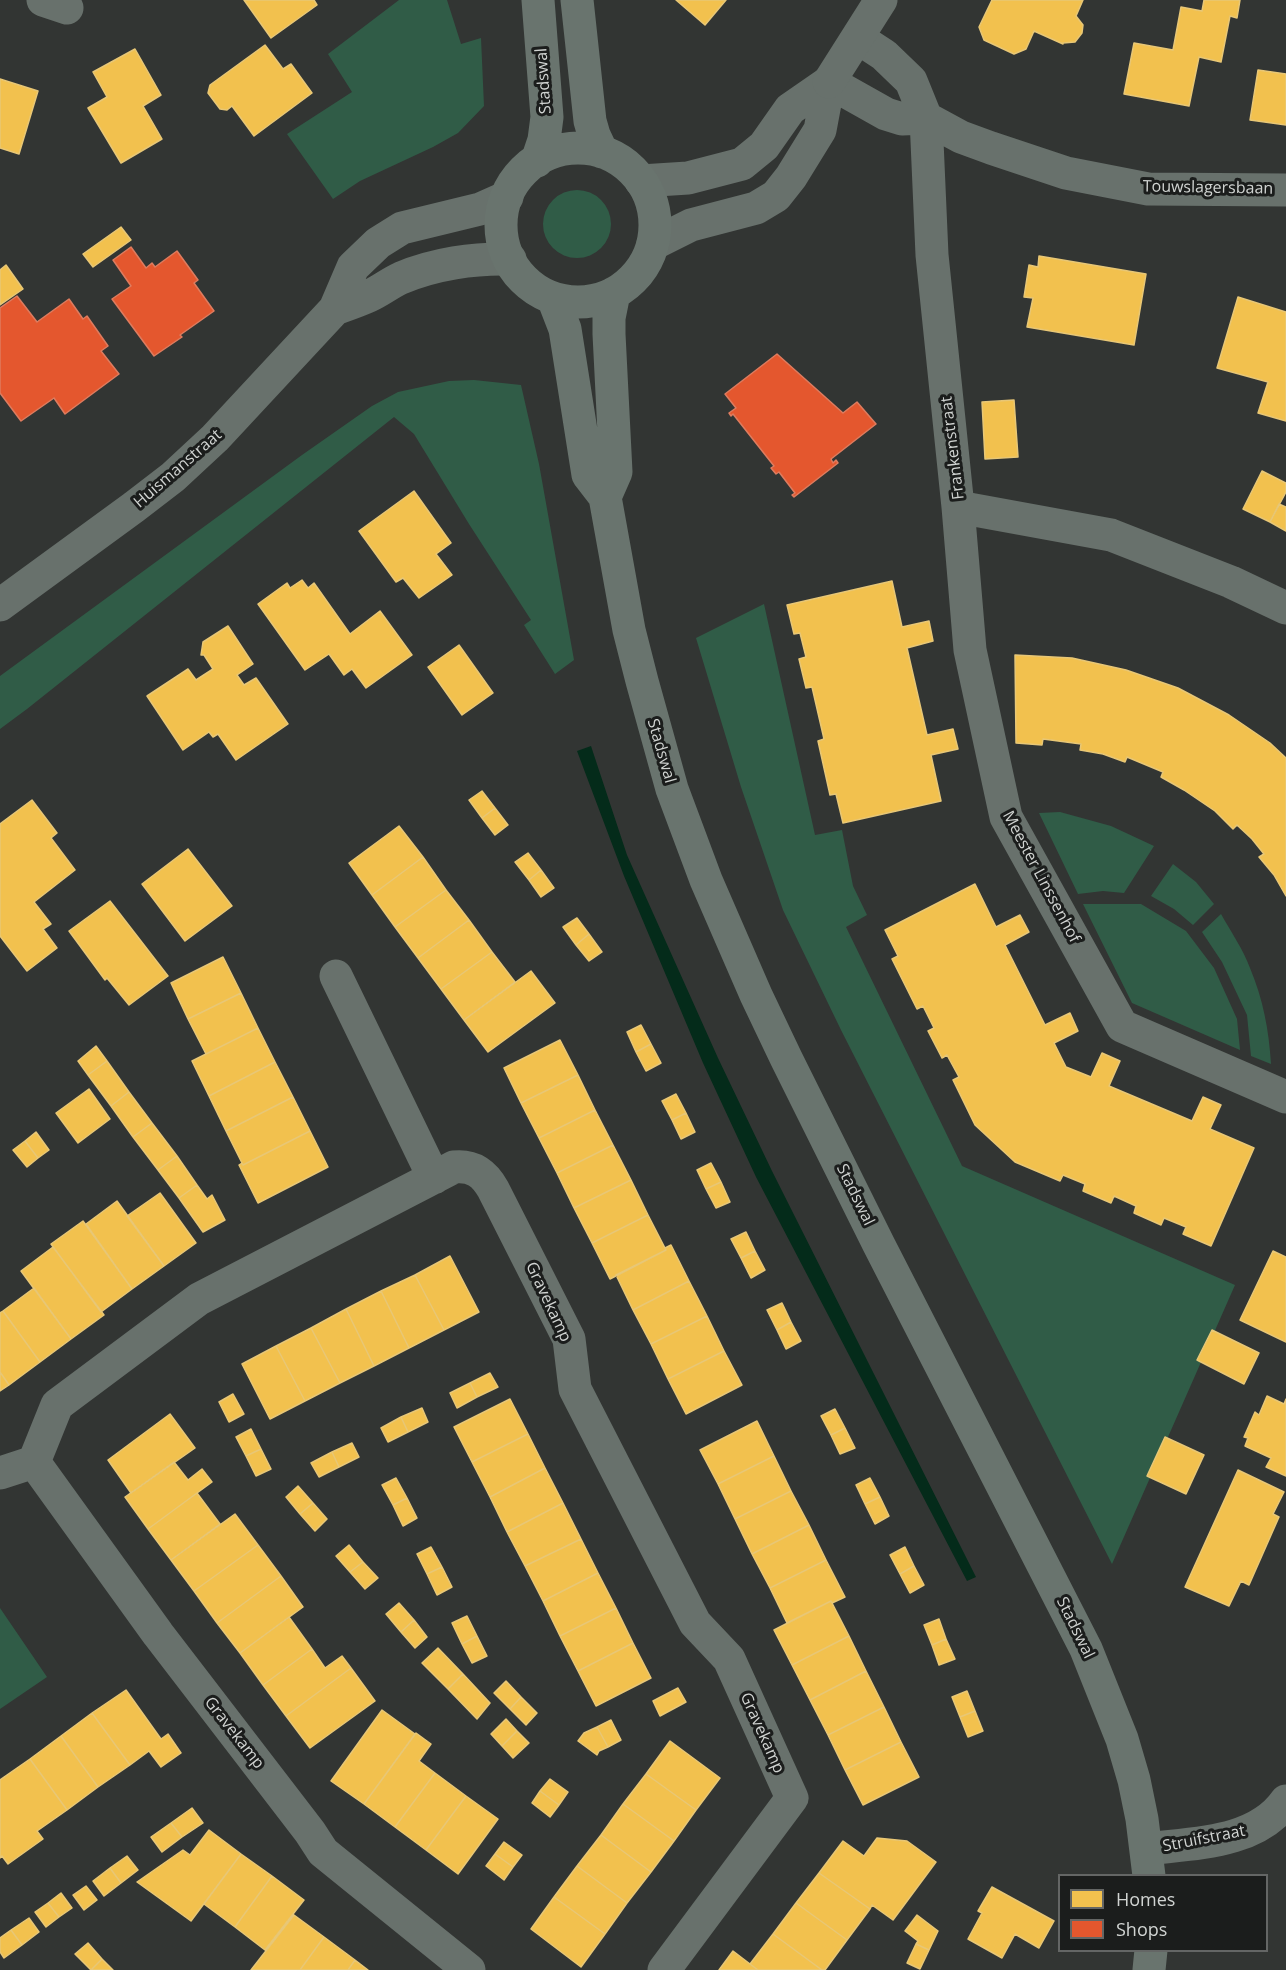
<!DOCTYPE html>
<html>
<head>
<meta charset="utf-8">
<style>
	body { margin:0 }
	#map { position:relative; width:1286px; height:1970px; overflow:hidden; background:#323533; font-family:"Open Sans",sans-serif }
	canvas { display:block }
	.legend { position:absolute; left:1058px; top:1874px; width:210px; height:78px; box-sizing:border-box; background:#1b1d1c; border:2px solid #646665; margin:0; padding:8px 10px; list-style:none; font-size:18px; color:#d1d4d2 }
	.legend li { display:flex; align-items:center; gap:12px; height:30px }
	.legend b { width:30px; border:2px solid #646665 }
</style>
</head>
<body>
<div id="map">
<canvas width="1286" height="1970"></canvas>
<ul class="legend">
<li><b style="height:16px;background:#f2c14e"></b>Homes</li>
<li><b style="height:16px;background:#e4572e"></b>Shops</li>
</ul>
</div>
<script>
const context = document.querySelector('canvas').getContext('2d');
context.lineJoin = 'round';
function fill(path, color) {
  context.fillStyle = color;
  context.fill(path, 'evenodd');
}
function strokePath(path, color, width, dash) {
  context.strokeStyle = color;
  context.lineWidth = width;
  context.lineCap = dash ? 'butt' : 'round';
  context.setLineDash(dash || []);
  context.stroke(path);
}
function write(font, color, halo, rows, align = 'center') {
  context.font = font + ' "Open Sans",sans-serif';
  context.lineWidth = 6;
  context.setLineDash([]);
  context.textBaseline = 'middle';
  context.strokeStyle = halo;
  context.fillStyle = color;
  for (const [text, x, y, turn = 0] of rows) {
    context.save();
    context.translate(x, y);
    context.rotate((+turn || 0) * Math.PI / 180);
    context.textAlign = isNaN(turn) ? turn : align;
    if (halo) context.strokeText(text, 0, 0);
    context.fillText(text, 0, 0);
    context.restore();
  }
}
const green = new Path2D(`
	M399,0H447L461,44L481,38L484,106L458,133L433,147L360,181L333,199L287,134L352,92L328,54Z
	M543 224a34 34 0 1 1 68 0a34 34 0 1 1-68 0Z
	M474,380L521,385L539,464L574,660L555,674L524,625L531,620L469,524L414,434L394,417L27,709L0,729V676L302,455L372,406L398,392L449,381Z
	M764,604L815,835L842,830L853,886L867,915L846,927L962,1166L1235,1285L1112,1564L841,1030L783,910L741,787L696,638Z
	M1060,812L1111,826L1154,846L1124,893L1103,891L1078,894L1039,813Z
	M1173,864L1196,882L1214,904L1193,925L1174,909L1151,896Z
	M1083,904H1141L1186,931L1214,968L1237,1019L1240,1050L1132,1003Z
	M1221,914C1231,932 1243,949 1250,968C1263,999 1269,1030 1271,1064L1251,1056L1247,1015L1222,962L1202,932Z
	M0,1608L47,1677L0,1709Z`);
const water = new Path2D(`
	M591,746L627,855L718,1058L772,1171L976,1577L967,1581L756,1177L703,1063L624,876L577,751Z`);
const homes = new Path2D(`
	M244,0H314L317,5L271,38Z
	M676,0H726L705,25Z
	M992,0H1083L1076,16L1083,25L1082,33L1075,42L1063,43V44L1034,31L1026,49L1014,54L984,40L979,27Z
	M1204,0H1240L1237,18L1230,16L1221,62L1199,57L1189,106L1124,94L1134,43L1173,50L1181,7L1202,11Z
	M265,45L283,69L291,64L312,93L254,136L232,106L227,110L220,109L208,93L210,85Z
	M135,49L161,95L143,106L162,139L121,163L88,108L107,97L93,72Z
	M1258,70L1286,74V125L1250,120Z
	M0,79L38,91L19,154L0,148Z
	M121,227L131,240L93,267L83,254Z
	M1039,256L1146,274L1134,345L1027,327L1033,298L1024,297L1029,265L1038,267Z
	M6,265L23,289L0,305V270Z
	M1238,297L1286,312V421L1258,413L1268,382L1217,368Z
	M1014,400L1018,457L985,459L982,402Z
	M1262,471L1286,483V492L1270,522L1243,509Z
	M414,491L451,543L436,554L452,575L419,598L403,578L396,582L359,531Z
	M1279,504L1286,507V531L1270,522Z
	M302,580L308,588L314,583L350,634L380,611L412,655L366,688L352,669L344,675L329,654L305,670L258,604L287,583L290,588Z
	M892,581L902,627L929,621L933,641L907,648L927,735L953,729L958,749L931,755L941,801L843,823L836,794L830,795L818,741L824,739L812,687L806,688L799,659L806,657L800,633L794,634L787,605Z
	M228,626L253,664L237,675L244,685L256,678L288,724L236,760L218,734L213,737L209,732L183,750L147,696L188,669L196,680L213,669L204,655H201L203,642Z
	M459,645L493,693L462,715L428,667Z
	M1015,655L1072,658L1126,670L1178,688L1229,715L1270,743L1286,758V896L1274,875L1259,857L1264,854L1252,839L1237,825L1233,829L1215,811L1184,790L1161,777L1163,772L1127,757L1125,762L1103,754L1080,750L1081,744L1043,739L1042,745L1016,743Z
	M482,791L495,808L482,818L469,800Z
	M32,800L57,833L51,838L75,870L34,902L51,924L43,929L57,948L27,971L0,936V824Z
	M495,808L508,825L495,835L482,818Z
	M399,826L423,857L372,895L349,863Z
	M188,849L232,906L185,941L142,884Z
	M528,853L541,870L529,880L515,862Z
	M423,857L446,890L395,927L372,895Z
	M541,870L554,888L541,897L529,880Z
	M975,884L996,927L1020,915L1029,932L1005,945L1045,1025L1070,1013L1078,1031L1054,1043L1066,1067L1091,1077L1102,1053L1120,1061L1109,1086L1192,1121L1203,1097L1221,1105L1210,1129L1254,1148L1211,1246L1183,1234L1186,1227L1164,1218L1161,1225L1134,1213L1136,1206L1114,1196L1111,1203L1083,1191L1085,1184L1063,1175L1060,1181L1015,1162L975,1125L953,1080L959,1077L947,1055L942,1058L928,1031L934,1028L923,1006L917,1009L892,959L898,956L885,930Z
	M446,890L469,920L418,958L395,927Z
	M110,901L168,976L129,1005L107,978L105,980L69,931Z
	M577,918L589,934L576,945L563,927Z
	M469,920L492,952L441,989L418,958Z
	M589,934L602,952L589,961L576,945Z
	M492,952L515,982L464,1020L441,989Z
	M223,957L241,993L188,1019L171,983Z
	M531,971L555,1003L488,1052L464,1020Z
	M241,993L258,1028L206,1054L188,1019Z
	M641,1025L651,1044L636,1052L627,1032Z
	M258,1028L275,1062L209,1096L192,1061Z
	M560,1040L578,1075L521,1103L504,1068Z
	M651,1044L661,1063L646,1071L636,1052Z
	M96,1046L107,1061L88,1075L78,1061Z
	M107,1061L129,1092L111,1106L88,1075Z
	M275,1062L293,1097L226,1131L209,1096Z
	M578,1075L595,1110L539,1138L521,1103Z
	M89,1089L110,1119L78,1143L56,1113Z
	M129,1092L152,1123L133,1137L111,1106Z
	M676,1094L686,1113L672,1120L662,1101Z
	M293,1097L310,1131L243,1165L226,1131Z
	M595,1110L613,1145L557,1173L539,1138Z
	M686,1113L695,1132L681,1139L672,1120Z
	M152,1123L177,1156L158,1170L133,1137Z
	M310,1131L328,1167L258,1203L239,1165L242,1163L243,1165Z
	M36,1132L49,1150L38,1158L25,1141Z
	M25,1141L38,1158L27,1167L13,1150Z
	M613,1145L631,1180L574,1208L557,1173Z
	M177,1156L197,1185L179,1198L158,1170Z
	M711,1163L721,1182L706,1189L697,1170Z
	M631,1180L648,1215L592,1243L574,1208Z
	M721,1182L730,1202L716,1208L706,1189Z
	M197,1185L207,1199L212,1195L225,1220L203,1232L179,1198Z
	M160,1193L196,1243L164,1266L127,1216Z
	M117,1201L164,1266L132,1289L86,1224Z
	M648,1215L666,1250L610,1279L592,1243Z
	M83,1221L132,1289L101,1312L51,1244Z
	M746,1232L755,1251L741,1258L731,1239Z
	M671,1245L689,1281L633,1310L616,1275L666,1250L665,1248Z
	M53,1247L104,1315L71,1339L21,1271Z
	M755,1251L765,1270L751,1278L741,1258Z
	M1273,1251L1286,1257V1342L1240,1320Z
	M450,1256L479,1312L444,1330L415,1275Z
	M415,1275L444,1330L409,1348L381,1291Z
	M689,1281L707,1316L651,1344L633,1310Z
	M34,1288L71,1339L40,1362L3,1311Z
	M381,1291L409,1348L374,1366L346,1309Z
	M782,1303L791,1322L777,1330L767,1310Z
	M346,1309L374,1366L340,1383L311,1328Z
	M3,1311L40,1362L9,1385L0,1372V1313Z
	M707,1316L724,1351L668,1379L651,1344Z
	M791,1322L801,1341L786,1349L777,1330Z
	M311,1328L340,1383L305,1401L276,1346Z
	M1212,1330L1259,1353L1244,1384L1197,1360Z
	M276,1346L305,1401L270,1419L242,1364Z
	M724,1351L742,1385L686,1414L668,1379Z
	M0,1372L9,1385L0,1391Z
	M490,1373L498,1387L477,1397L470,1383Z
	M470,1383L477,1397L457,1408L450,1393Z
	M233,1394L244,1414L229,1422L219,1402Z
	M1267,1396L1284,1404L1286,1399V1476L1266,1467L1271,1458L1245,1446L1248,1438L1244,1437L1255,1412L1259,1415Z
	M510,1399L528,1434L472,1462L454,1427Z
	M422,1408L428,1422L408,1432L401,1417Z
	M835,1409L845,1428L831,1435L821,1416Z
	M170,1414L195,1448L131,1493L108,1460Z
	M401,1417L408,1432L388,1442L381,1428Z
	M757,1421L774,1456L718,1484L700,1450Z
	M845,1428L855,1448L840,1454L831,1435Z
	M251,1429L261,1449L246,1456L236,1437Z
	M528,1434L545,1468L490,1497L472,1462Z
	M1165,1437L1204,1455L1186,1494L1147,1476Z
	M352,1443L359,1457L339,1467L332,1452Z
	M261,1449L271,1469L256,1476L246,1456Z
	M332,1452L339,1467L319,1477L311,1463Z
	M774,1456L791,1491L735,1519L718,1484Z
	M174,1462L188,1480L202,1469L212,1482L148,1529L125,1497Z
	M545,1468L563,1503L507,1532L490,1497Z
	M1238,1470L1284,1492L1273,1514L1279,1517L1249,1585L1241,1581L1229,1606L1185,1587Z
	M396,1478L407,1498L393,1505L382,1485Z
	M870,1478L880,1497L865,1504L856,1485Z
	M298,1486L313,1503L300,1514L286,1497Z
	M791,1491L809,1525L752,1554L735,1519Z
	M197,1493L220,1524L171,1560L148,1529Z
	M880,1497L889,1516L875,1524L865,1504Z
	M407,1498L417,1518L403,1526L393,1505Z
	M313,1503L327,1519L315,1531L300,1514Z
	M563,1503L581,1539L525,1566L507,1532Z
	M235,1514L258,1545L194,1591L171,1560Z
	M809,1525L826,1560L770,1588L752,1554Z
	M581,1539L598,1573L543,1601L525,1566Z
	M258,1545L281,1576L217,1623L194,1591Z
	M349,1545L363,1562L350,1572L336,1556Z
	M431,1547L442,1567L427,1574L417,1554Z
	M905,1547L914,1566L900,1574L890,1555Z
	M826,1560L845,1597L832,1603L831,1601L787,1623L770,1588Z
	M363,1562L378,1578L365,1589L350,1572Z
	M914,1566L924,1585L910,1593L900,1574Z
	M442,1567L452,1587L437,1595L427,1574Z
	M598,1573L616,1608L560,1636L543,1601Z
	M281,1576L303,1607L240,1653L217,1623Z
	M831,1601L849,1636L792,1665L774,1630Z
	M399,1603L414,1620L401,1632L386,1614Z
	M616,1608L633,1643L578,1671L560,1636Z
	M467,1616L477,1636L462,1644L452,1623Z
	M289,1617L312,1649L263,1685L240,1653Z
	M939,1619L946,1639L932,1645L924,1625Z
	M414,1620L427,1637L415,1648L401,1632Z
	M477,1636L487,1656L472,1663L462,1644Z
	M849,1636L866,1671L810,1700L792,1665Z
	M946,1639L955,1659L939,1665L932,1645Z
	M633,1643L651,1678L596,1706L578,1671Z
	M438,1648L463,1674L448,1689L422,1663Z
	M312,1649L325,1668L342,1656L351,1668L286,1716L263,1685Z
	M351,1668L375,1701L310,1748L286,1716Z
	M866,1671L884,1707L828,1735L810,1700Z
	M463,1674L490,1703L477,1719L448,1689Z
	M506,1681L521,1697L510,1709L494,1693Z
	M678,1688L686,1702L660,1716L653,1701Z
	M126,1690L161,1739L168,1734L181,1753L161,1767L149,1751L130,1765L92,1713Z
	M967,1691L975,1711L960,1717L952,1697Z
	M521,1697L537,1713L526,1725L510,1709Z
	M884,1707L901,1742L845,1770L828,1735Z
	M382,1710L415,1734L364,1804L331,1781Z
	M975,1711L983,1731L968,1737L960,1717Z
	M92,1713L130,1765L98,1787L61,1736Z
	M506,1719L517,1731L502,1746L491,1734Z
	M611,1720L621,1740L608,1747L597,1727Z
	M597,1727L608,1747L599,1751L597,1755L578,1741L584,1733Z
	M517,1731L529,1743L513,1758L502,1746Z
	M416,1733L431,1744L419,1761L435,1773L395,1827L364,1804Z
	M61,1736L98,1787L67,1810L30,1759Z
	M670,1741L720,1778L696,1810L646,1774Z
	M901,1742L919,1777L863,1805L845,1770Z
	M30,1759L67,1810L37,1831L43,1839L8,1864L2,1856L0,1858V1780Z
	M435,1773L466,1796L426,1850L395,1827Z
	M646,1774L696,1810L674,1841L623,1804Z
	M550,1779L568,1792L559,1805L540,1791Z
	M540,1791L559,1805L550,1817L532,1803Z
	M466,1796L498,1819L458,1874L426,1850Z
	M623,1804L674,1841L651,1872L601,1835Z
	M192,1808L203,1823L182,1837L171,1823Z
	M171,1823L182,1837L162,1852L151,1837Z
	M209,1830L241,1854L191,1921L137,1882L183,1850L190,1855Z
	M601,1835L651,1872L627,1903L577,1866Z
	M877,1838L907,1841L936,1862L893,1920L872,1905L870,1909L819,1873L843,1841L864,1856Z
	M504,1842L522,1855L513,1867L495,1854Z
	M241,1854L272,1876L235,1927L204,1904Z
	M495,1854L513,1867L504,1880L486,1866Z
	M127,1856L138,1870L121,1883L110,1868Z
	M577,1866L627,1903L605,1934L554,1897Z
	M110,1868L121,1883L104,1896L93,1881Z
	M819,1873L870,1909L847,1940L796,1903Z
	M272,1876L304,1900L265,1950L235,1927Z
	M86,1886L97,1900L84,1910L73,1895Z
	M992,1887L1054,1921L1039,1948L1015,1934L1002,1958L968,1939L982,1913L978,1911Z
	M61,1893L72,1908L59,1917L48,1903Z
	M554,1897L605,1934L581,1967L531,1929Z
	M48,1903L59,1917L46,1927L35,1912Z
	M796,1903L847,1940L825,1970H822L773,1934Z
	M294,1915L324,1937L300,1970H251Z
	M917,1915L938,1931L929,1950L916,1944L918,1941L905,1931Z
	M29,1918L39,1932L22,1945L11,1930Z
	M11,1930L22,1945L4,1958L0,1952V1938Z
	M773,1934L822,1970H758L750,1964Z
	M324,1937L355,1960L348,1970H300Z
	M88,1943L102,1959L91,1970L75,1954Z
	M916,1944L929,1950L920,1969L907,1963Z
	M733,1951L750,1964L758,1970H719Z
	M102,1959L113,1970H91Z
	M355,1960L368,1970H348Z`);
const shops = new Path2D(`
	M131,247L146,268L152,263L155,267L177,251L198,280L194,283L214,311L180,335L182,337L154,356L112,299L131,286L113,260Z
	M17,296L37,322L69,299L83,319L87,316L108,346L101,351L119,374L65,414L54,398L21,421L0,393V308Z
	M777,354L843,413L857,402L876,424L831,459L833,463L836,460L838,463L794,497L792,495L795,493L779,472L776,474L771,468L774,466L733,414L731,416L729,413L736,408L725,394Z`);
const minor = new Path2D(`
	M43,0L67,8
	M858,38L884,55L911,81L926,118L932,255L958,507L970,650L1006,817L1122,1026L1286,1097
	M829,82L886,114L902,119L926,118L961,137L991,148L1066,173L1148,189L1286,190
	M641,181L688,178L742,164L764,146L790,109L829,82
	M653,244L691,225L756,208L776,196L791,177L820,130L829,82
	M958,507L1111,535L1231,582L1286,608
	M336,976L434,1178
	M34,1462L158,1634L310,1832L323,1852L469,1970
	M0,1473L34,1462L57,1405L199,1299L454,1167C473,1165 484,1173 493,1189L569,1339L575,1389L695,1623L729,1659L792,1798L664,1970
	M1147,1849C1193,1843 1256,1844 1286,1801`);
const tertiary = new Path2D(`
	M829,82L881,0
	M335,309C346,305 358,301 369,296C380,291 390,283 401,278C434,264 474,258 510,259
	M0,605L134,507L173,477L215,438L335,309L353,267L378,243L402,228L480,209L507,197`);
const secondary = new Path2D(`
	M577,0L590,121L594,135L602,152
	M501 225a77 77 0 1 1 154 0a77 77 0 1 1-154 0Z
	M537,161L544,140L547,117L538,0
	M553,298L565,329L588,475L605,497L629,630L642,681L672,789L706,880L756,995L786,1058L879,1245L1086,1649L1122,1739L1134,1780L1142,1819L1149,1876
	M605,497L616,472L609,334V318L614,293
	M1149,1970L1151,1950`);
const streetNames = [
	["Stadswal",544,81,-94],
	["Touwslagersbaan",1208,188,1],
	["Frankenstraat",953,448,-97],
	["Huismanstraat",178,469,-41],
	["Stadswal",661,751,74],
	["Meester Linssenhof",1041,877,62],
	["Stadswal",855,1195,64],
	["Gravekamp",548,1302,65],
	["Stadswal",1075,1628,64],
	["Gravekamp",234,1733,52],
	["Gravekamp",762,1733,66],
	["Struifstraat",1204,1839,-11]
];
fill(green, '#305c47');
fill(water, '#042b1a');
fill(homes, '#f2c14e');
strokePath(homes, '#e8c776', 1.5);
fill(shops, '#e4572e');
strokePath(shops, '#de7c5f', 1.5);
strokePath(minor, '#68716c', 33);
strokePath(tertiary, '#68716c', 33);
strokePath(secondary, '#69746e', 33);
write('16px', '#d1d4d2', '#1b1d1c', streetNames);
</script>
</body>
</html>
